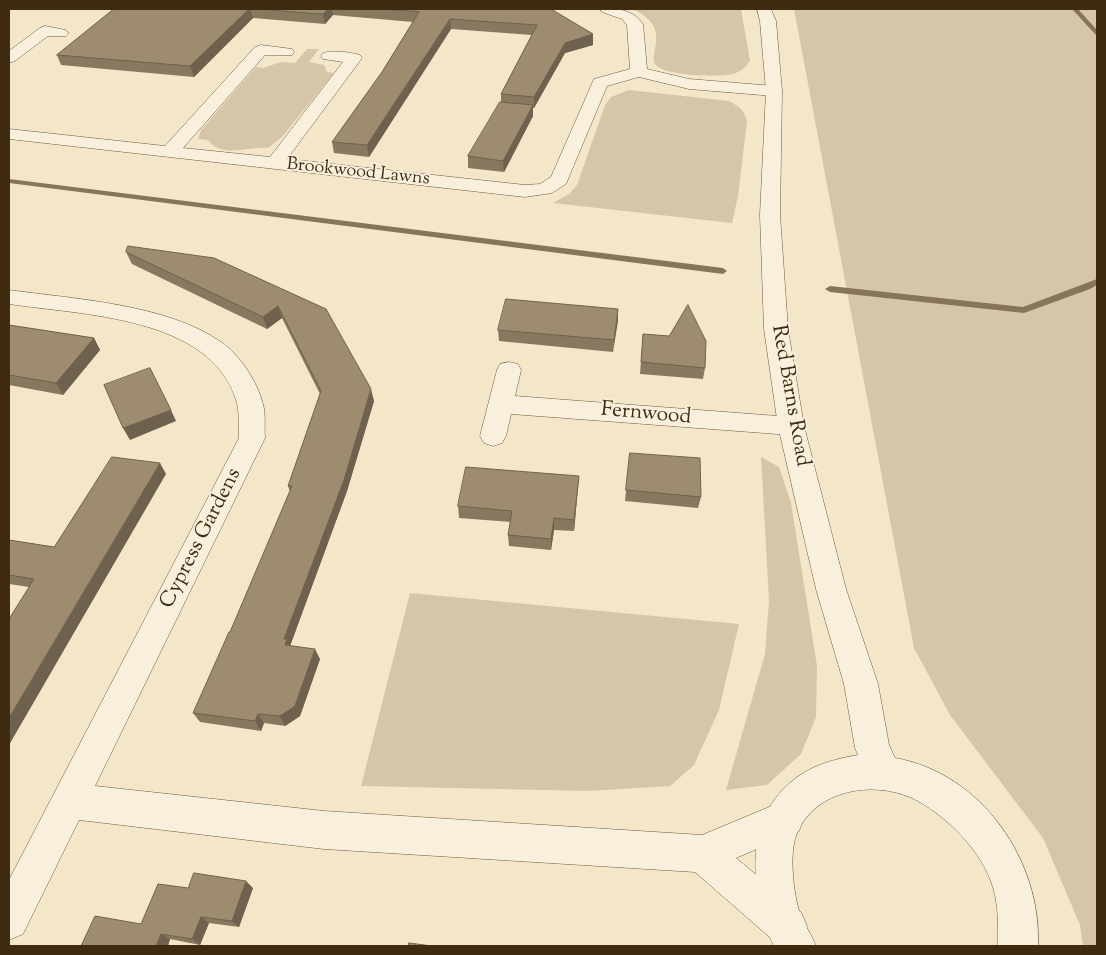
<!DOCTYPE html>
<html>
<head>
<meta charset="utf-8">
<style>
	body { margin:0 }
	#map { position:relative; width:1106px; height:955px; overflow:hidden; background:#f4e6c9; font-family:"Sorts Mill Goudy",serif }
	canvas { display:block }
	.frame { position:absolute; inset:0; border:10px solid #3f2b10; pointer-events:none }
</style>
</head>
<body>
<div id="map">
<canvas width="1106" height="955"></canvas>
<div class="frame"></div>
</div>
<script>
const context = document.querySelector('canvas').getContext('2d');
context.lineJoin = 'round';
function fill(path, color) {
  context.fillStyle = color;
  context.fill(path, 'evenodd');
}
function strokePath(path, color, width, dash) {
  context.strokeStyle = color;
  context.lineWidth = width;
  context.lineCap = dash ? 'butt' : 'round';
  context.setLineDash(dash || []);
  context.stroke(path);
}
function write(font, color, halo, rows, align = 'center') {
  context.font = font + ' "Sorts Mill Goudy",serif';
  context.lineWidth = 4;
  context.setLineDash([]);
  context.textBaseline = 'middle';
  context.strokeStyle = halo;
  context.fillStyle = color;
  for (const [text, x, y, turn = 0] of rows) {
    context.save();
    context.translate(x, y);
    context.rotate((+turn || 0) * Math.PI / 180);
    context.textAlign = isNaN(turn) ? turn : align;
    if (halo) context.strokeText(text, 0, 0);
    context.fillText(text, 0, 0);
    context.restore();
  }
}
const green = new Path2D(`
	M633,9H741L750,61C746,66 743,70 736,73C723,78 667,76 657,66C645,55 675,29 633,9Z
	M794,9H1097V946H1083L1080,925L1043,838L950,715L914,648Z
	M307,49H319L309,62L324,65L327,72L334,73L282,137L268,148C249,146 222,159 208,140L198,139L201,130L256,67L263,68L281,62L295,63Z
	M629,90L729,101C739,107 744,109 747,121L738,196L732,223L553,203L569,194L577,185L605,105L611,97Z
	M761,457L779,467L791,503L817,666L816,717L801,754L767,785L726,790L765,654L769,601Z
	M410,593L739,624L719,710L694,765L670,786L589,791L361,786Z`);
const stream = new Path2D(`
	M1072,9H1078L1097,30V35L1095,34Z
	M9,179L723,268L727,271L723,274L9,183Z
	M1097,279V285L1090,289L1024,313L830,292L825,289L830,286L1023,307Z`);
const minor = new Path2D(`
	M600,9C618,9 631,8 643,24L647,69L689,79L774,86L780,87L782,91L780,95L774,96L689,89L639,77L607,86L566,184L552,193L525,197L9,139V129L165,146L255,47L261,45L292,49L294,52L292,55H265L183,148L270,157L343,62L323,59L321,56L323,53C334,50 349,52 360,55L362,58L287,159L525,185L540,184L551,177L594,79L630,69L627,25L622,19L602,12Z
	M45,26L66,30L69,33L66,36H48L15,61L9,63V51L40,28Z
	M9,290C74,299 167,304 221,342C240,355 257,381 263,404C266,415 264,427 265,438L95,786L324,811L702,835L786,800L799,805L804,818L799,831L736,858L801,912L807,926L801,940L787,946L773,940L695,872L324,849L79,820L23,934L9,940V880L239,438C238,425 240,412 236,400C210,316 81,315 9,304Z
	M509,362L518,364L521,370L515,396L791,417L800,419L804,426L800,433L791,435L511,414L506,436L502,443L493,446L484,443L480,436L497,370L500,364Z`);
const tertiary = new Path2D(`
	M757,9H771L776,21L782,91L780,215L788,329L804,426L846,589L878,684L889,745L895,758C982,773 1042,862 1038,946H998C998,924 999,900 990,879C977,846 943,813 912,798C872,780 815,790 797,833C792,845 792,862 793,875C794,888 796,903 801,916C805,926 812,935 816,946H774C751,895 742,823 791,782C809,766 834,759 858,755L855,748L844,684L816,589L778,426L764,329L760,215L766,91L760,21Z`);
const wall = new Path2D(`
	M114,9H551L593,45L565,53L534,108H533V116L504,172L468,168V156L501,102V94L532,35L451,29L369,157L334,153L332,142L382,72L413,22L333,15L325,24L253,18L194,77L61,65L57,55Z
	M126,252L326,309L374,401L347,491L290,646L320,659L300,716L285,726L264,723L261,731L200,722L193,713L230,632L290,492L288,486L320,394L282,318L267,329L132,264Z
	M618,309L613,352L499,341L498,330Z
	M9,325L94,338L100,350L63,395L9,385Z
	M643,334L705,368L703,379L640,374Z
	M630,453L701,497L698,508L625,501Z
	M166,474L29,587L9,584V540L54,547Z
	M579,476L574,531L554,530L551,550L509,546L508,535L511,522L459,518L458,506Z
	M188,888H253L239,927L209,923L200,945L170,939L168,946H81L141,924Z`);
const shadedWall = new Path2D(`
	M249,9H250L253,18L194,77L190,66Z
	M328,9H332L333,15L325,24L323,14Z
	M450,19L451,29L369,157L367,145Z
	M593,34V45L565,53L534,108V97L565,43Z
	M533,105V116L504,172L503,161Z
	M278,306L282,318L267,329L263,317Z
	M618,309V321L613,352L614,340Z
	M94,338L100,350L63,395L56,383Z
	M371,389L374,401L347,491L290,646L285,645L284,639Z
	M171,410L176,421L130,440L123,428Z
	M160,463L166,474L9,745V718Z
	M579,476L574,531V520Z
	M554,518V530L551,550V539Z
	M315,649L320,659L300,716L285,726L280,716Z
	M258,714L264,723L261,731L255,721Z
	M246,881L253,888L239,927L232,921Z
	M201,917L209,923L200,945L192,939Z
	M161,934L170,939L168,946H156Z`);
const building = new Path2D(`
	M114,9H249L190,66L57,55Z
	M259,9H328L323,14Z
	M381,9H551L593,34L565,43L534,97L501,94L537,25L450,19L367,145L332,142L382,72L419,12Z
	M500,102L533,105L503,161L468,156Z
	M128,246L214,258L326,309L371,389L344,480L284,639H287L285,645L315,649L295,706L280,716L258,714L255,721L193,713L229,632H230L292,486H288L321,391L278,306L263,317L126,252Z
	M506,299L618,309L614,340L498,330Z
	M688,305L706,341L705,368L641,362L643,334L669,336Z
	M9,325L94,338L56,383L9,375Z
	M150,368L171,410L123,428L104,385Z
	M630,453L700,458L701,497L626,490Z
	M112,457L160,463L9,718V619L34,579L9,575V540L54,547Z
	M466,467L579,476L574,520L554,518L551,539L508,535L512,511L458,506Z
	M194,873L246,881L232,921L201,917L192,939L161,934L156,946H81L95,916L141,924L158,884L188,888Z
	M409,943L432,946H409Z`);
const farStreetnames = [
	["Brookwood Lawns",358,173,6]
];
const streetNames = [
	["Red Barns Road",789,396,80],
	["Fernwood",646,415,5],
	["Cypress Gardens",202,539,-63]
];
fill(green, '#d5c6aa');
fill(stream, '#867559');
strokePath(minor, '#6c5a3e', 1);
strokePath(tertiary, '#6c5a3e', 1);
fill(minor, '#f8efdc');
fill(tertiary, '#f8efdc');
fill(wall, '#877860');
fill(shadedWall, '#6e624e');
fill(building, '#9d8c70');
strokePath(building, '#6e624e', 1);
write('18px', '#3f2b10', '#f8efdc', farStreetnames);
write('21px', '#3f2b10', '#f8efdc', streetNames);
</script>
</body>
</html>
